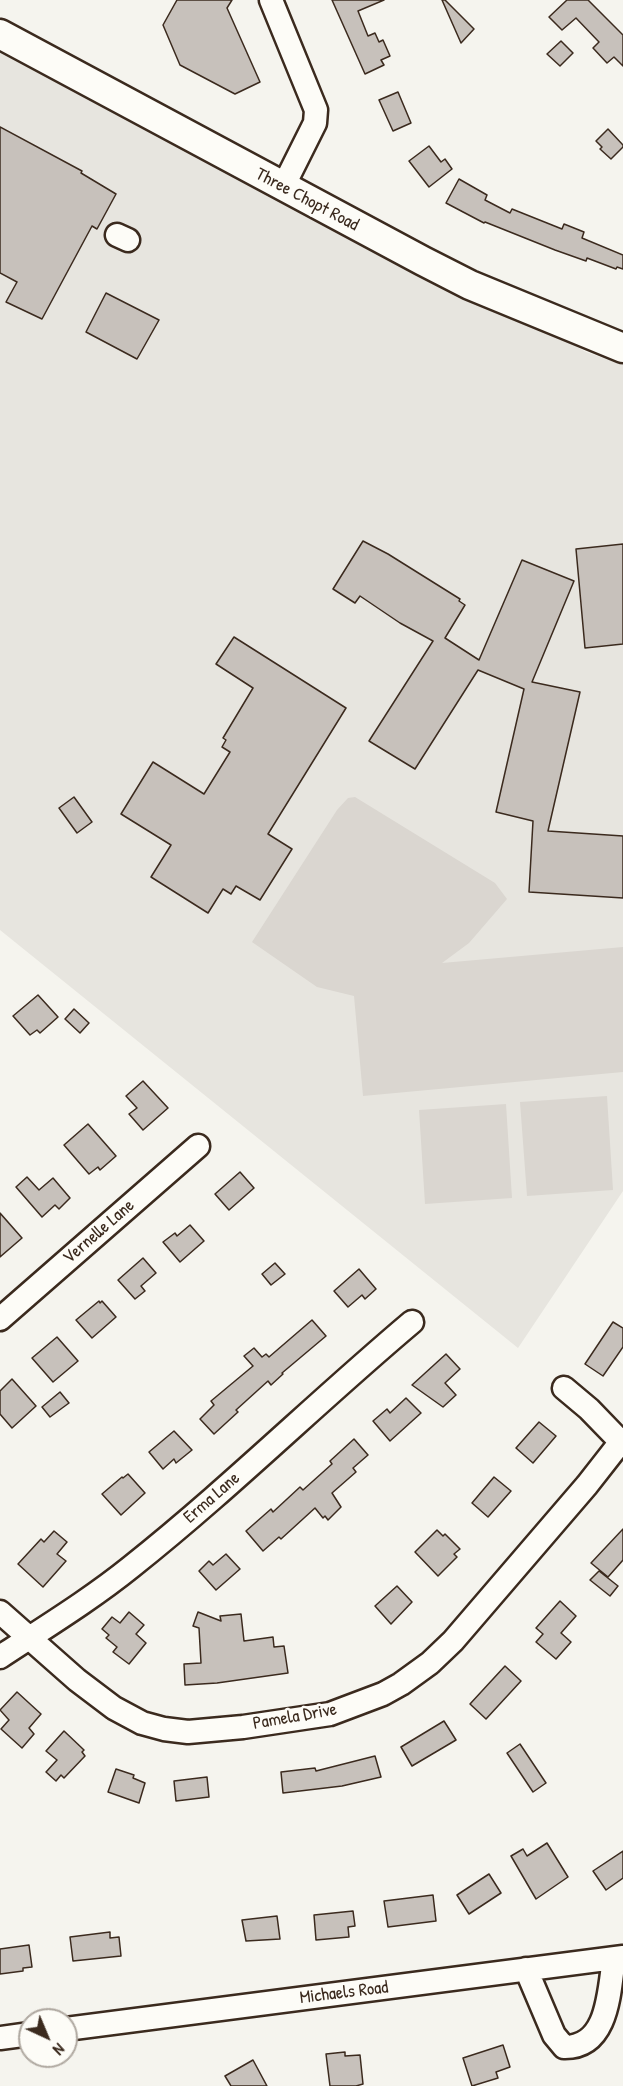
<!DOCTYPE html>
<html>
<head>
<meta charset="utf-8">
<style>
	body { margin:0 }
	#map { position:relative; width:623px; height:2086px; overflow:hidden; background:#f5f4ee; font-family:"Patrick Hand",sans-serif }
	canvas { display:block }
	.north { position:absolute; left:18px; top:2008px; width:60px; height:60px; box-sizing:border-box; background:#fdfcf7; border:2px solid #afa8a0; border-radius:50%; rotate:136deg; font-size:16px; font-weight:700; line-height:24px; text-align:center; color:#3b2a1e }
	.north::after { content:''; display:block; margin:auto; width:21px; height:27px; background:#3b2a1e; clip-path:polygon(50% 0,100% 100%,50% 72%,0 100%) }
</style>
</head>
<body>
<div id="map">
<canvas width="623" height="2086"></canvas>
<div class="north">N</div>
</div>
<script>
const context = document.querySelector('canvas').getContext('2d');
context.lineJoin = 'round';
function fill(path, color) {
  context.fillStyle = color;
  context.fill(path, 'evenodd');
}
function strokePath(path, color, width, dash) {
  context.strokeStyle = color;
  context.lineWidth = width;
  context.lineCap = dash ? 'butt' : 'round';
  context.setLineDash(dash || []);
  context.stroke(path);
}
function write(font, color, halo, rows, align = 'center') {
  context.font = font + ' "Patrick Hand",sans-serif';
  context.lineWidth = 5;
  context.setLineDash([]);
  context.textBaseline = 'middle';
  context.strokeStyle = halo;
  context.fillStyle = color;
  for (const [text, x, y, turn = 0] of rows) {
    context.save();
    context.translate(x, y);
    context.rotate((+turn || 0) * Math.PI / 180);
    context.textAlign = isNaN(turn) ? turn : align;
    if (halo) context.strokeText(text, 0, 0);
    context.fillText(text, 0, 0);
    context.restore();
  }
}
const built = new Path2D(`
	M0,34L423,261L586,352L623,365V1191L518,1348L0,930Z`);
const green = new Path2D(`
	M355,797L495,883L507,899L469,943L442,963L623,947V1072L363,1096L354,996L317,987L252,942L337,810L348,798Z
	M607,1096L613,1190L527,1196L520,1102Z
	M506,1104L512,1198L425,1204L419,1110Z`);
const building = new Path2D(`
	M177,0H232L227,8L260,82L235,94L180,65L163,25Z
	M332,0H384L358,11L368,36L375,33L379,42L383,40L390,56L381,60L384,65L365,74Z
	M442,0H445L474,29L461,43Z
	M567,0H588L623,35V66L614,57L607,63L593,48L599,42L576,18L562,30L549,17Z
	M561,41L573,53L560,66L547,54Z
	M398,92L411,123L393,131L379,100Z
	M0,127L82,171L81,173L116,194L97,229L92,226L42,319L6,302L17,282L0,273Z
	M608,129L623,145V147L611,159L600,149L602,147L596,141Z
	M429,146L441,162L445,159L452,169L429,187L409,161Z
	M459,179L487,195L485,200L510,213L512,209L562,229L564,224L584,232L582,238L623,255V269L617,267L616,269L587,258L586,261L555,250L485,222L484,223L446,203Z
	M106,293L159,320L137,359L86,332Z
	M363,541L388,554L460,599L459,601L465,605L445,638L479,660L522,560L574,581L532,682L580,692L548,831L623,836V898L529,892L533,821L496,812L524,689L478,670L415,769L369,741L433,641L400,623L360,596L355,603L333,589Z
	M623,544V644L585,648L576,549Z
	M234,637L346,708L268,834L292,849L260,900L236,886L231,894L223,889L208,913L151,877L171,845L121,814L153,762L204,794L230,752L222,747L226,740L223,738L253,688L216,664Z
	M74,797L92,822L77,833L59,808Z
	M38,995L58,1017L40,1033L37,1030L30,1035L13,1016Z
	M74,1009L89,1023L80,1033L65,1019Z
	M143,1081L168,1108L143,1130L129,1114L137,1108L126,1096Z
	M88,1124L116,1156L100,1170L98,1167L89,1174L64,1145Z
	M240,1172L254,1188L229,1210L215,1194Z
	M27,1177L39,1190L53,1178L70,1198L59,1209L55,1205L42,1217L16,1187Z
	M0,1213L22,1238L0,1257Z
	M190,1225L204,1241L180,1262L163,1242L175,1233L177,1236Z
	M143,1258L156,1273L141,1286L145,1291L135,1299L118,1280Z
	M275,1263L285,1274L271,1285L262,1274Z
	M359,1269L376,1289L365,1299L362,1295L348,1307L334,1291Z
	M99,1301L100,1303L102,1301L116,1317L92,1338L76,1320Z
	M312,1320L326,1336L282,1373L283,1374L271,1385L268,1381L236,1410L238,1412L214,1434L200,1419L214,1405L211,1401L253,1366L244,1356L254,1348L262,1357L266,1354L269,1357Z
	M613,1322L623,1328V1347L603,1376L585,1364Z
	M57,1337L78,1361L53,1382L32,1358Z
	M446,1354L460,1369L445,1383L456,1395L443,1407L412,1385Z
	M12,1379L36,1406L12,1428L0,1414V1391Z
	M60,1392L69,1403L50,1417L42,1407Z
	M406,1398L421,1413L390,1441L373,1421L387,1409L390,1413Z
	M539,1422L556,1436L533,1463L516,1448Z
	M174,1431L192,1450L176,1463L174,1459L163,1469L149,1452Z
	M354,1439L368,1455L353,1468L356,1472L332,1493L341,1507L328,1520L325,1516L323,1518L315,1508L281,1539L279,1537L263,1551L246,1531L271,1509L273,1512L300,1487L303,1490L332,1464L330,1461Z
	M128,1474L145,1493L121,1515L102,1494L122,1477L123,1478Z
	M494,1477L511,1491L488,1517L472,1503Z
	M623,1529V1560L608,1577L591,1563Z
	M437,1530L443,1536L445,1534L460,1549L454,1554L457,1557L438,1576L415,1552Z
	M54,1531L67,1542L57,1554L66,1561L43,1587L18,1564L41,1539L44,1542Z
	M226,1554L240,1569L216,1590L199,1571L209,1561L213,1565Z
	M599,1571L618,1586L610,1596L590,1580Z
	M397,1586L412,1602L391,1624L375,1606Z
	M560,1601L576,1616L561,1633L571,1642L556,1659L536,1642L543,1634L536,1628Z
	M129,1612L144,1625L136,1634L146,1643L129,1664L113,1652L117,1647L106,1638L109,1635L102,1629L112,1617L120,1623Z
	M198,1612L221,1621L220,1616L241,1614L244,1641L273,1637L274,1647L284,1646L288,1673L217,1683L185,1685L184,1664L201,1663L199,1628L193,1626Z
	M505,1666L521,1681L486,1719L470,1704Z
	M17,1692L41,1714L29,1728L34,1734L22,1748L1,1729L9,1720L0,1710Z
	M444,1721L456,1740L412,1766L401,1747Z
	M64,1731L84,1750L82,1752L85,1756L64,1778L61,1775L56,1781L46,1772L57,1760L46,1751Z
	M520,1744L546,1783L533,1792L507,1753Z
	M375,1756L381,1777L342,1786L283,1793L281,1772L315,1768L316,1771Z
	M116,1769L134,1775L133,1778L145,1783L139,1803L108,1792Z
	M207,1777L209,1797L176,1801L174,1781Z
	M547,1843L568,1877L536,1899L511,1856L523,1849L527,1856Z
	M623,1851V1878L606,1890L593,1871Z
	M489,1874L501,1893L469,1914L457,1895Z
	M433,1895L436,1921L388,1927L384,1901Z
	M353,1911L355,1926L348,1927L349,1937L316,1940L314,1915Z
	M277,1916L280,1939L246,1941L242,1920Z
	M110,1932V1938L119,1937L121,1956L73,1961L70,1937Z
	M29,1945L32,1967L23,1968V1971L0,1974V1949Z
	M503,2045L510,2067L496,2072L498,2078L472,2086L463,2058Z
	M345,2052V2056L360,2055L363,2084L356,2086H330L326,2054Z
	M253,2060L267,2086H231L225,2076Z`);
const minor = new Path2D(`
	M271,0L316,110L315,123L283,187
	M117,235L128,240
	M0,1319L198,1146
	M564,1388L589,1409L623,1444
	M0,1612L77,1680L114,1708L142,1723L164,1729L188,1732L243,1727L330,1714L383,1694L401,1684L430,1663L453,1641L587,1485L623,1439
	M0,1657C44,1628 90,1600 131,1567C228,1490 317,1402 412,1322
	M526,1969L554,2035L564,2047C609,2048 609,1990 614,1958
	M66,2029L623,1957
	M0,2038L30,2034`);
const major = new Path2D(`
	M0,34L423,261L470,285L623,348`);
const streetNames = [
	["Three Chopt Road",307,200,28],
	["Vernelle Lane",99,1232,-41],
	["Erma Lane",212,1498,-41],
	["Pamela Drive",295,1717,-10],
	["Michaels Road",344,1993,-7]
];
fill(built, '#e7e5df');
fill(green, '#dad6d0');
fill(building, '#c7c1bb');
strokePath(building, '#3b2a1e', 1.5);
strokePath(minor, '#3b2a1e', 27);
strokePath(major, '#3b2a1e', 33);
strokePath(minor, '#fdfcf7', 22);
strokePath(major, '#fdfcf7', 28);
write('18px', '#3b2a1e', '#fdfcf7', streetNames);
</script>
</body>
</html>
